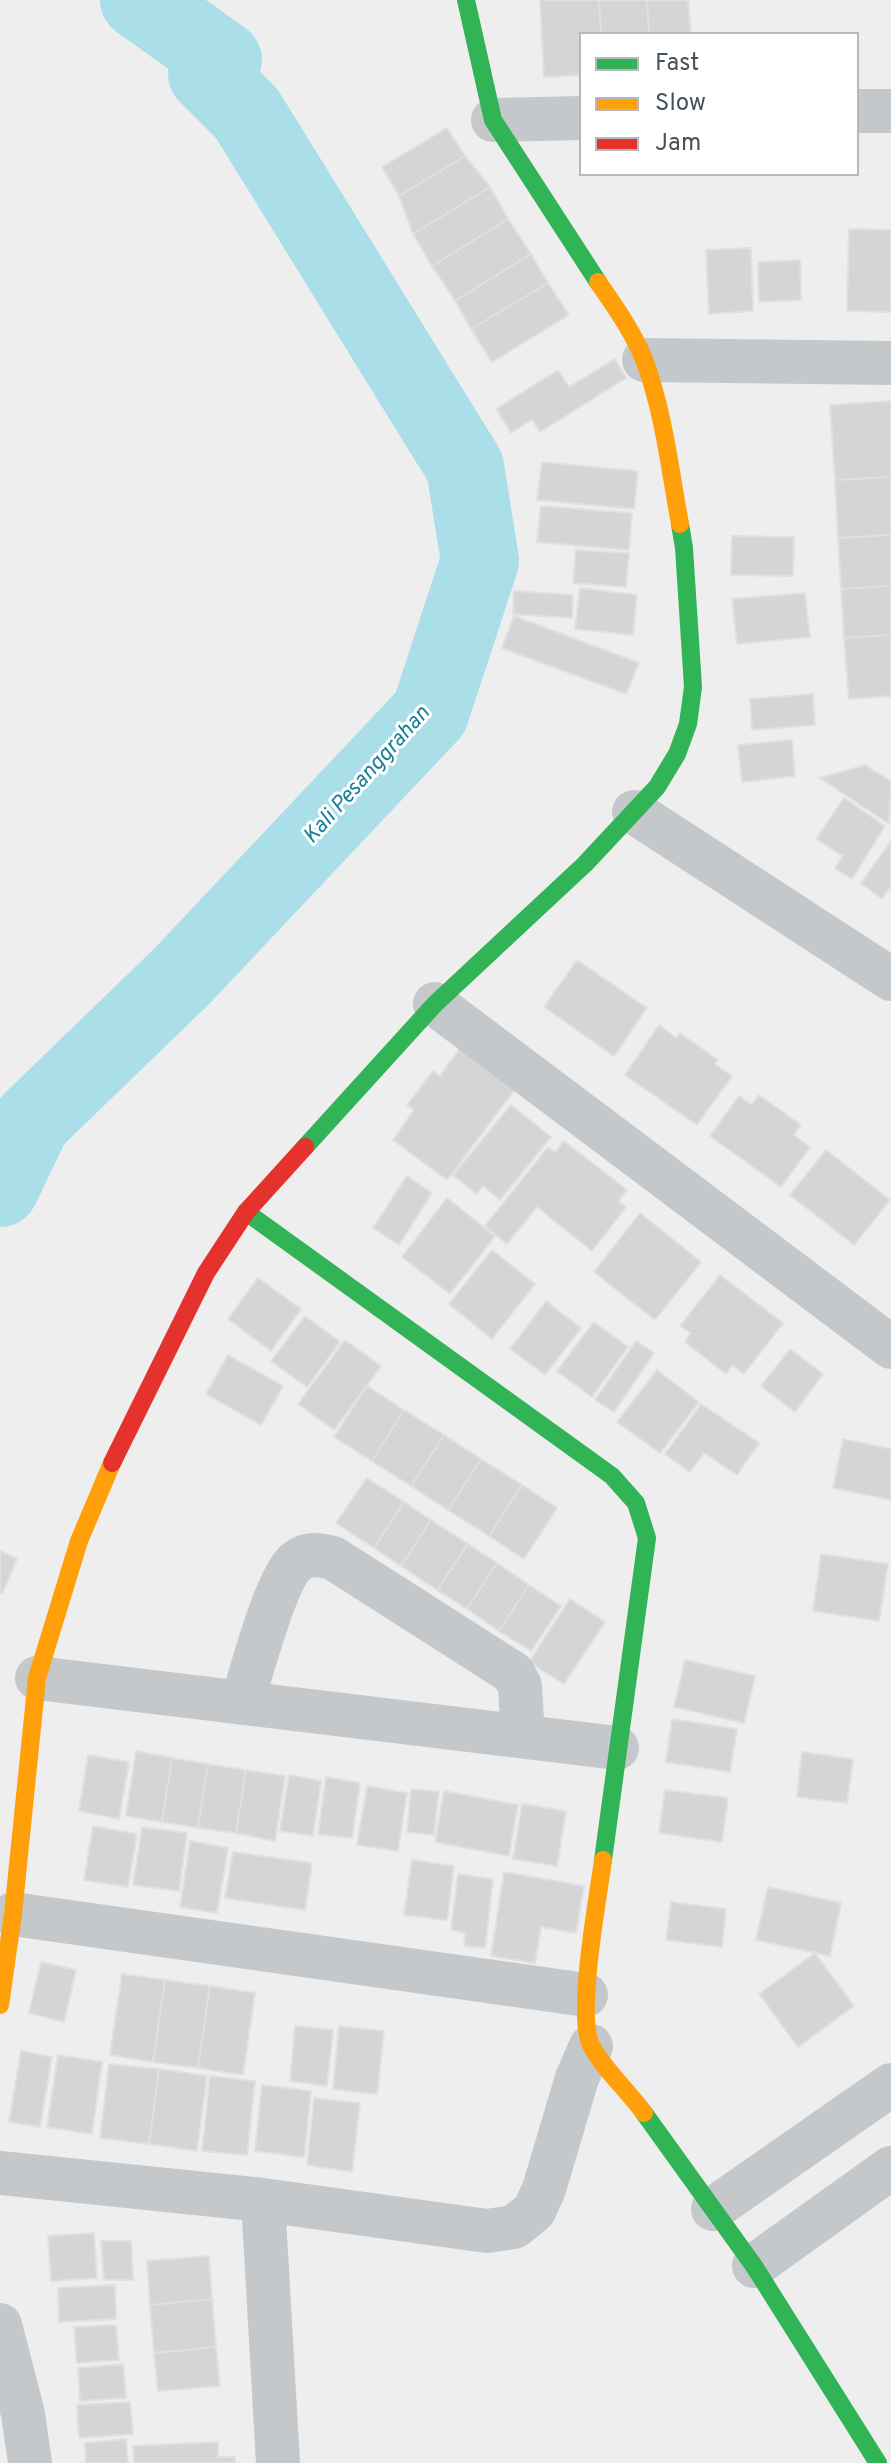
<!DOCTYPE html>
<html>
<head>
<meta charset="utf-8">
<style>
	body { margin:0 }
	#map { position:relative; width:891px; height:2463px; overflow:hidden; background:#eee; font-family:Overpass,sans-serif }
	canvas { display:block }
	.legend { position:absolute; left:579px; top:32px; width:280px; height:144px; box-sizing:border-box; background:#fff; border:2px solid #b5b9bd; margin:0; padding:10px 14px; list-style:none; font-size:24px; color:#465159 }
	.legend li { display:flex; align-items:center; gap:16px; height:40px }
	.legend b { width:40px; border:2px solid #b5b9bd }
</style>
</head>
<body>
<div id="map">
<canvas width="891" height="2463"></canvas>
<ul class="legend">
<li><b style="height:10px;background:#30b455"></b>Fast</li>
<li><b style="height:10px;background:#ff9f0a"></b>Slow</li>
<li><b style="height:10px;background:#e5322d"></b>Jam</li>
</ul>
</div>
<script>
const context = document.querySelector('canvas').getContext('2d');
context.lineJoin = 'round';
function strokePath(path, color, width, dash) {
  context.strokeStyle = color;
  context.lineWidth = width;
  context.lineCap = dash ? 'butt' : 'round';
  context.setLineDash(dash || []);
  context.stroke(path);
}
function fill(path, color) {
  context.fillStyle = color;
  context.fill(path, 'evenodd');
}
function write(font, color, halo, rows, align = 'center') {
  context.font = font + ' Overpass,sans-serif';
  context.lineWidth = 6;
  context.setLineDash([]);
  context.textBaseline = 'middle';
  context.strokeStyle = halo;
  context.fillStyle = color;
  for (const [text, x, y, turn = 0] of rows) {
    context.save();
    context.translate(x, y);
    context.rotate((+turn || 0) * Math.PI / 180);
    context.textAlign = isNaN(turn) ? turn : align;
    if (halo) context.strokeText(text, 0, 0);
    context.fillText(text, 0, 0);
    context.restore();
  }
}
const river = new Path2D(`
	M0,1188L32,1121L182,976L430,713L480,561L465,467L247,114L207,74L223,60L139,0`);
const building = new Path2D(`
	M540,0H599L601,34H581V75L544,77Z
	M599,0H647L649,34H601Z
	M647,0H688L691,34H649Z
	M447,128L465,156L399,196L382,167Z
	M465,156L490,187L413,234L399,196Z
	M490,187L508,219L432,266L413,234Z
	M508,219L531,254L455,301L432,266Z
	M849,229L891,230V312L847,311Z
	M751,248L753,311L709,314L706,250Z
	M531,254L548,283L471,329L455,301Z
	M800,260L801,300L759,302L758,262Z
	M548,283L569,315L492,362L471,329Z
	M615,359L626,378L540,432L532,419L511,433L496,409L558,370L569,387Z
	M891,401V477L835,480L830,405Z
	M542,462L638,471L634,509L537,500Z
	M891,477V535L838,538L835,480Z
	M541,506L632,513L629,550L537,542Z
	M891,535V586L841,589L838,538Z
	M732,536L794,537L793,576L731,575Z
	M576,550L629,553L626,587L573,583Z
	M891,586V635L844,638L841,589Z
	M580,588L637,595L633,635L575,629Z
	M514,591L573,595L572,618L513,614Z
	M805,593L810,637L737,644L732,599Z
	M514,616L639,663L626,694L502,648Z
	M891,635V696L849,699L844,638Z
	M813,694L815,725L752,730L750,699Z
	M792,740L795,776L742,782L738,745Z
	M865,765L891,781L889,824L820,778Z
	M844,798L885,826L852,879L835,868L843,856L816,839Z
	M891,841V890L889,889L882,899L861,883Z
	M577,960L647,1008L614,1056L544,1007Z
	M659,1025L676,1038L680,1033L718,1060L715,1064L732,1076L697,1125L625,1075Z
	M461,1047L516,1088L447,1180L393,1140L414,1110L407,1105L433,1071L440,1076Z
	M759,1095L801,1125L794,1135L810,1147L781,1187L710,1136L739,1096L752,1105Z
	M511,1105L551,1137L500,1200L483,1186L477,1194L453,1175Z
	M564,1141L627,1190L618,1201L626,1207L592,1251L537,1207L507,1244L485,1226L548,1147L555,1152Z
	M826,1150L890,1200L854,1245L790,1195Z
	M407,1176L432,1193L399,1245L373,1228Z
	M447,1198L495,1236L450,1294L402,1257Z
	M640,1213L701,1262L655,1320L594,1272Z
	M492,1250L535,1284L492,1339L449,1304Z
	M720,1275L783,1323L744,1374L732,1365L726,1374L685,1342L691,1333L680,1326Z
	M258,1278L301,1309L271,1351L228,1319Z
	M546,1301L581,1328L545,1375L510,1349Z
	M305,1316L340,1342L307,1387L271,1361Z
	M594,1322L628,1347L592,1397L557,1371Z
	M345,1340L381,1366L334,1430L298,1404Z
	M636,1341L654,1353L614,1412L595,1400Z
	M790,1349L823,1374L795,1412L761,1386Z
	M228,1355L283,1386L261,1425L206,1394Z
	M657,1370L699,1402L660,1453L617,1422Z
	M367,1386L404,1410L372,1461L334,1437Z
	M701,1404L759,1443L737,1475L704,1453L690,1472L665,1454Z
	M404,1410L444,1435L411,1486L372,1461Z
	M444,1435L481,1459L448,1510L411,1486Z
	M843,1439L891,1449V1500L833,1488Z
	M481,1459L522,1485L489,1536L448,1510Z
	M367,1478L404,1502L374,1548L336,1523Z
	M522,1485L557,1508L524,1559L489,1536Z
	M404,1502L431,1520L401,1566L374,1548Z
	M431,1520L468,1544L437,1590L401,1566Z
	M468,1544L497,1563L467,1609L437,1590Z
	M0,1551L17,1559L2,1594L0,1593Z
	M821,1554L888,1564L879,1621L813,1611Z
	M497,1563L529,1585L499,1631L467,1609Z
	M529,1585L561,1606L531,1651L499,1631Z
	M570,1599L605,1622L564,1684L529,1662Z
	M685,1660L755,1676L744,1723L674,1707Z
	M672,1719L737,1729L730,1772L666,1762Z
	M136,1751L172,1758L162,1822L126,1816Z
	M802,1752L853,1759L847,1803L797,1797Z
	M88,1755L129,1762L119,1819L79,1811Z
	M172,1758L208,1764L198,1828L162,1822Z
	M208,1764L246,1770L236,1833L198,1828Z
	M246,1770L285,1776L275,1841L236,1833Z
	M289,1775L321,1781L313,1836L280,1831Z
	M326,1777L360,1783L352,1838L318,1834Z
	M367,1786L407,1793L398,1851L357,1845Z
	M411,1789L439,1792L434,1835L407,1832Z
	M665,1790L728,1798L722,1842L659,1833Z
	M444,1791L518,1805L509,1856L435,1842Z
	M522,1804L566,1811L557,1866L513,1859Z
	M93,1826L137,1834L128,1887L84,1880Z
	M142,1827L187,1833L179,1891L133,1885Z
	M190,1841L228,1848L217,1913L180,1907Z
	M233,1852L312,1863L305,1910L225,1898Z
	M412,1860L454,1866L447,1920L404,1915Z
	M504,1872L584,1886L576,1933L541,1927L535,1963L491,1956Z
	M458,1874L493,1879L485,1948L464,1946L465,1933L451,1930Z
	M768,1887L841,1903L830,1956L756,1940Z
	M671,1902L726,1909L722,1947L666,1940Z
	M815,1953L854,2006L798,2047L759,1994Z
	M41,1962L76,1970L64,2022L29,2013Z
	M122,1974L165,1980L153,2062L110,2055Z
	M165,1980L210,1986L198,2068L153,2062Z
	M210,1986L255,1993L243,2075L198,2068Z
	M295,2026L333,2030L327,2086L290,2081Z
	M339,2026L384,2031L377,2094L333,2089Z
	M21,2051L52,2057L40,2127L9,2122Z
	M58,2055L102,2062L92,2134L47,2127Z
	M109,2064L159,2069L149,2144L100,2138Z
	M159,2069L207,2076L197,2151L149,2144Z
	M210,2076L255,2081L247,2155L202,2151Z
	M262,2085L311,2091L304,2157L255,2151Z
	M314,2098L360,2103L352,2172L307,2165Z
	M94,2233L97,2278L51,2281L48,2236Z
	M101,2241H131L133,2280H104Z
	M209,2256L212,2299L150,2305L147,2261Z
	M115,2285L116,2319L59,2322L58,2288Z
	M212,2299L216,2347L154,2353L150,2305Z
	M116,2325L119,2360L77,2363L74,2327Z
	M216,2347L220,2386L158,2391L154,2353Z
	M123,2364L126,2398L80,2401L78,2368Z
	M130,2402L133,2434L79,2438L77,2405Z
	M126,2439L128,2463H86L85,2443Z
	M218,2442V2457H235V2463H134L133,2446Z`);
const street = new Path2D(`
	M857,111H891
	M493,120L581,118
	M644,360L891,363
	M634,812L891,979
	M435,1004L891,1347
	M37,1678L617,1748
	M242,1703C251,1674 276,1577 297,1561C309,1552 320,1555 333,1558L513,1673L520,1686L523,1736
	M13,1914L586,1995
	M0,2173L263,2200L487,2231L514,2227L534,2211L544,2189L577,2078L591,2046
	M263,2200L278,2463
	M713,2209L891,2085
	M754,2266L891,2168
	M0,2325L23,2414L30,2463`);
const fast = new Path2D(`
	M466,0L493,120L598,282
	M305,1147L435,1004L585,864L657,787L677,754L688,724L693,687L684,548L680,524
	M246,1212L612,1476L636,1503L647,1538L603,1860
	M644,2113L754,2266L878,2463`);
const slow = new Path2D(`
	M598,282C615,307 634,333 645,362C664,414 670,470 680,524
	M603,1860C598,1898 576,2015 591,2045C601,2066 629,2092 644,2113
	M0,2005L13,1914L37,1678L79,1541L112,1463`);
const jam = new Path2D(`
	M112,1463L206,1273L246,1212L305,1147`);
const waterNames = [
	["Kali Pesanggrahan",368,776,-48]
];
strokePath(river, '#aadee8', 78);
fill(building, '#d4d5d6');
strokePath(building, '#dfe0e1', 2);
strokePath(street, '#c5c8ca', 44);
strokePath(fast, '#30b455', 18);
strokePath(slow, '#ff9f0a', 18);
strokePath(jam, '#e5322d', 18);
write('italic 22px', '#158096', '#fff', waterNames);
</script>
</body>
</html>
